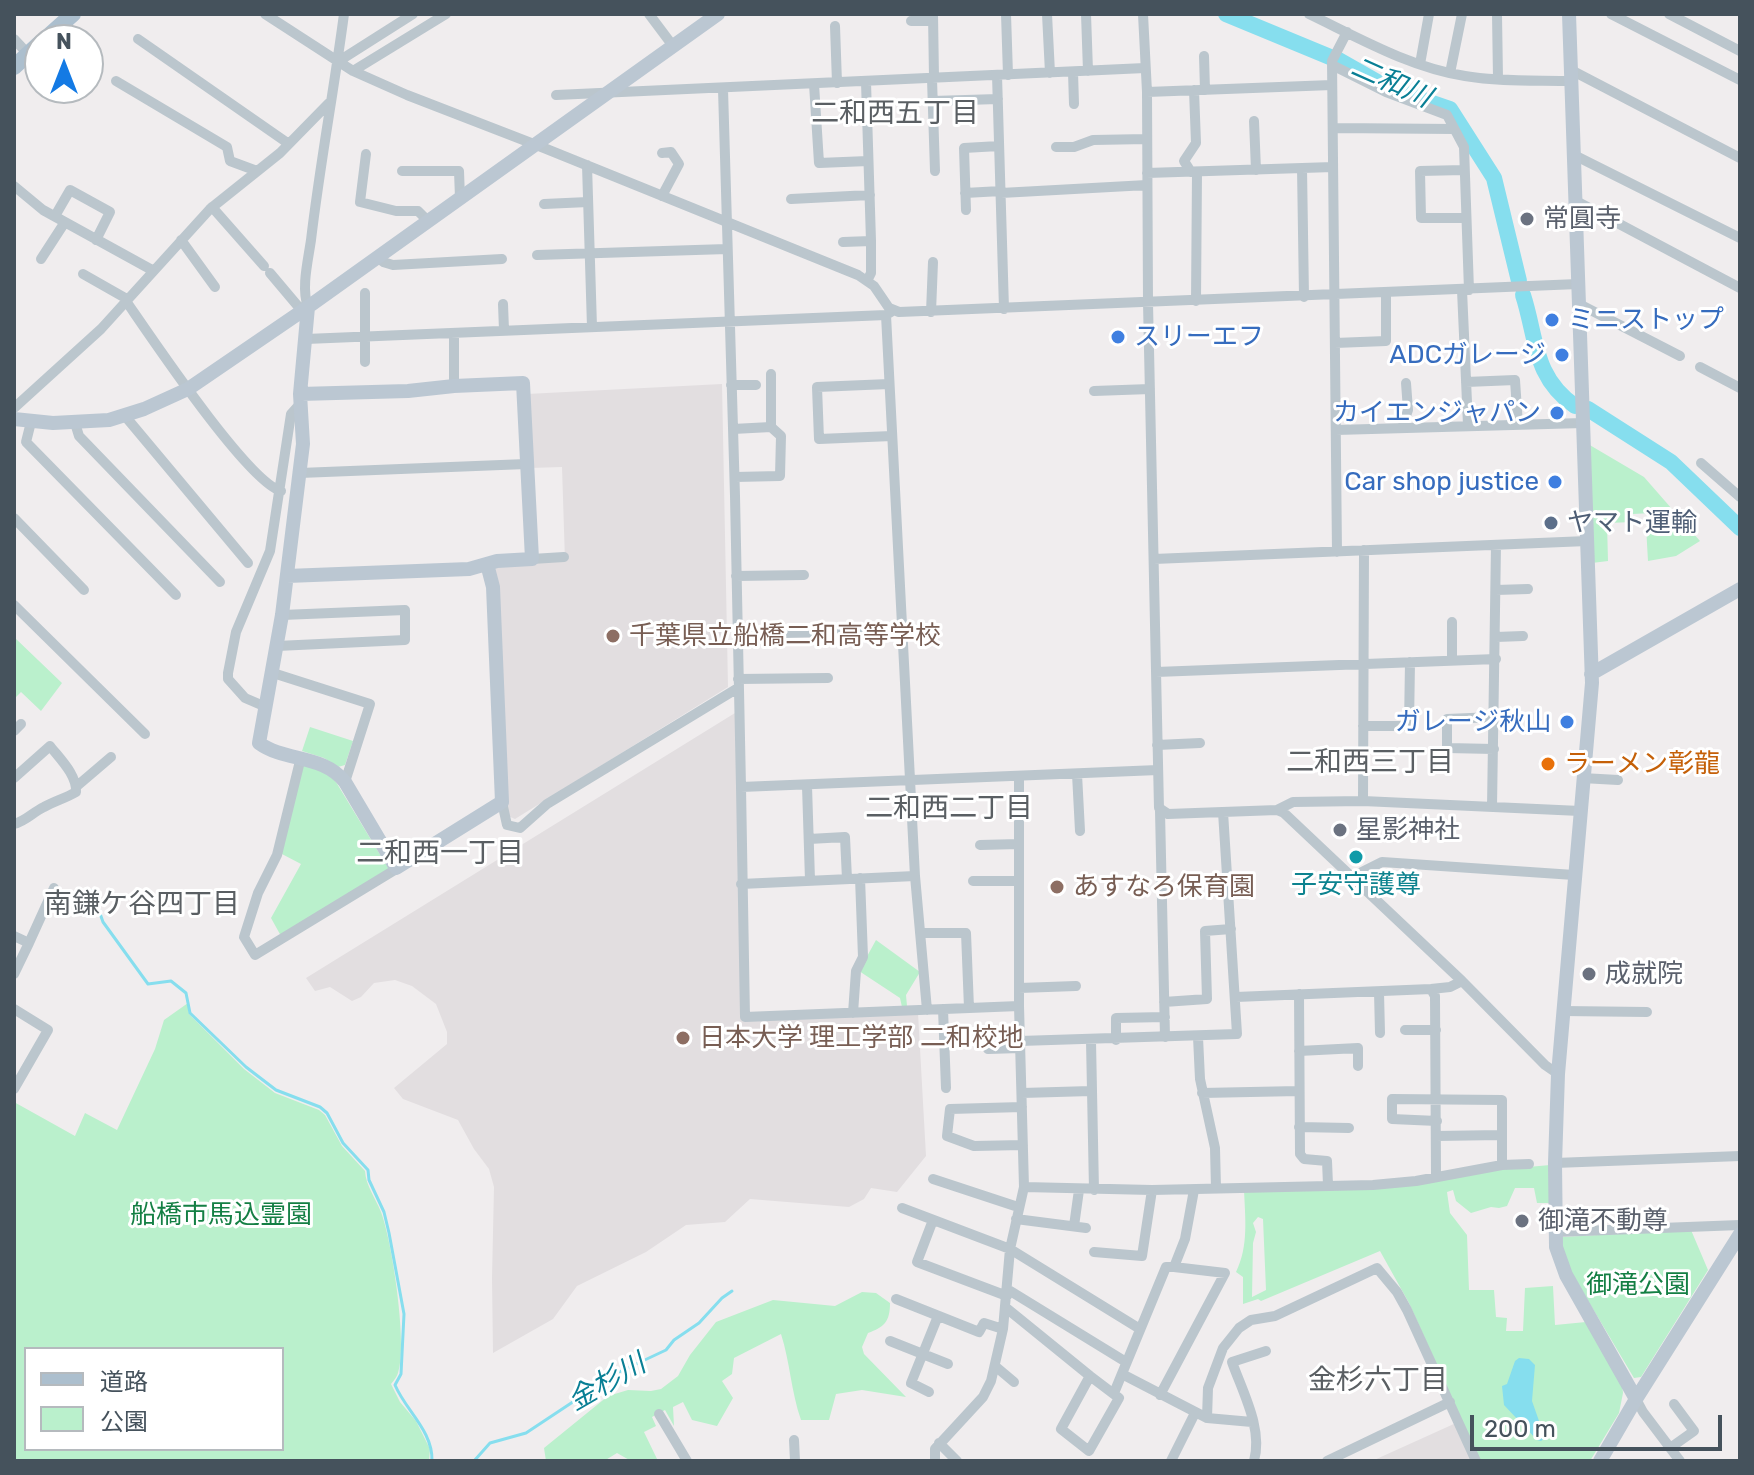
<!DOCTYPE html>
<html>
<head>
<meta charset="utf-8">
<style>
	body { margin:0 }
	#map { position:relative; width:1754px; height:1475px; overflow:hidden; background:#f0edee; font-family:Rubik,"Noto Sans JP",sans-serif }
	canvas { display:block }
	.frame { position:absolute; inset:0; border:16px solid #45525c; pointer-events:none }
	.legend { position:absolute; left:24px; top:1347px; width:260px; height:104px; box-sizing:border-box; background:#fff; border:2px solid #b5babe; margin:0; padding:10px 14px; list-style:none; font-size:24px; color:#45525c }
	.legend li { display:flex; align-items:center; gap:16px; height:40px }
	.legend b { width:40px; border:2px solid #b5babe }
	.north { position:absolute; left:24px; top:24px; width:80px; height:80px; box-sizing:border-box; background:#fff; border:2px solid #b5babe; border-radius:50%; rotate:0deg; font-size:22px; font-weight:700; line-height:32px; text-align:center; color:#45525c }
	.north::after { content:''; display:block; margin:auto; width:28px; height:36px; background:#147ae4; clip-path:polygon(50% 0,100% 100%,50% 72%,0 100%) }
	.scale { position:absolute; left:1470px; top:1415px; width:252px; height:36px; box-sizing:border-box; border:4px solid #45525c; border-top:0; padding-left:10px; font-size:24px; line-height:28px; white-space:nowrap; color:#45525c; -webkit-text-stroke:6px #fff; paint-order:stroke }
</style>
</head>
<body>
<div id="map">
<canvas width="1754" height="1475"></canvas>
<div class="frame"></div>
<ul class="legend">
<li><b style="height:10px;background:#acbfce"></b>道路</li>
<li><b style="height:22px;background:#baf0cc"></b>公園</li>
</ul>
<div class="north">N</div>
<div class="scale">200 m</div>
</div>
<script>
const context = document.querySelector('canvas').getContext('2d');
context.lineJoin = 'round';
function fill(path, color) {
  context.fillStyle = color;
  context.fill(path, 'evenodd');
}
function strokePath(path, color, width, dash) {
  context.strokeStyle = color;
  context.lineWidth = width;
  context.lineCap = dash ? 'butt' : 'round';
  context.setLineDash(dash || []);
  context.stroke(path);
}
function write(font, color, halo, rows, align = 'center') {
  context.font = font + ' Rubik,"Noto Sans JP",sans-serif';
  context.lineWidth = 6;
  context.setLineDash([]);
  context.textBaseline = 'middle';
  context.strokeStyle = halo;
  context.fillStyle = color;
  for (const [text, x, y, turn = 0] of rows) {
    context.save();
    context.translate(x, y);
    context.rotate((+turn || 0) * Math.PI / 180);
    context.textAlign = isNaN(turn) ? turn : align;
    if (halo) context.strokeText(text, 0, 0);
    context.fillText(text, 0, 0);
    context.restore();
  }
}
const education = new Path2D(`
	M722,384L728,687L515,819L508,816L494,570L496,566L565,561L562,467L530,468L527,394Z
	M735,713L743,1021L918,1013L926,1156L897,1192L871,1188L864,1199L849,1207L750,1199L725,1222L686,1225L646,1252L577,1286L553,1319L493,1353L492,1278L494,1187L489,1169L474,1149L458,1120L403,1099L394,1088L447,1044V1032L436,1004L412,986L395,980L374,983L361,997L352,1001L330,987L315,991L306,978Z
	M1456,1423L1473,1461H1372Z`);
const green = new Path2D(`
	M1588,444L1644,477L1700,541L1676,556L1648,561L1646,526L1668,524V512L1633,514V522L1607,523L1608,561L1592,563Z
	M14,637L62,683L41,711L21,692L14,699Z
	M310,727L353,741L345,765L338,767L324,758L302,751Z
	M302,764L326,772L336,782L390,871L281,936L271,918L301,864L280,853Z
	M876,940L920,972L906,995L907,1006L902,1007L900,998L859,971Z
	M188,1003L189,1014L244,1069L275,1093L319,1110L325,1115L342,1146L365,1171C366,1186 375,1197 381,1212C392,1241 408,1346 398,1373C397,1377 394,1380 391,1384L400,1402L416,1421L430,1449L429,1461H14V1102L75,1136L85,1113L117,1130L155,1049L164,1020ZM26,1349H282V1449H26Z
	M1550,1165V1203H1537L1534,1188H1515L1507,1206L1499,1208L1491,1207L1471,1213L1456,1201L1453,1190L1447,1192L1450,1213L1467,1235L1469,1290H1494L1496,1317L1507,1318L1506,1331H1523L1525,1288L1553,1286L1555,1325L1586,1322L1622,1384L1623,1393L1619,1413L1590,1461H1480L1409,1303L1380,1251L1261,1301L1258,1299L1243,1304V1277L1236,1272C1249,1246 1245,1217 1244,1189L1311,1187ZM1258,1217L1263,1219L1266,1290L1252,1297L1253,1243L1256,1232L1253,1223Z
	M1691,1230L1708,1270L1641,1377L1634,1378L1571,1272L1563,1251L1562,1237Z
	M862,1292L876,1293L890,1303C890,1322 884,1327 868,1333L862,1347L864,1354L906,1397L862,1390L836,1394L829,1420H801C791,1391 790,1362 781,1334L734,1358L732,1374L722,1381L733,1398L717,1426L692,1420L683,1402L673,1407L674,1426L665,1410L652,1417L656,1426L644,1432L658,1461H631L617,1453L604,1461H546L544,1448L608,1396L628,1390L651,1391L661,1389L678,1376L690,1355L716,1322L773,1300L835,1306Z`);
const water = new Path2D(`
	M1519,1358L1529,1359L1535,1365L1532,1401L1545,1438L1541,1441L1537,1440L1504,1405L1502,1386L1507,1384L1515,1361Z`);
const stream = new Path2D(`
	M92,891L103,922L148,984L171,981L186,993L190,1013L246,1067L276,1090L320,1107L327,1113L343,1143L368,1170L369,1180L384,1212L389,1233L404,1314L401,1374L395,1385C406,1411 433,1431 432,1461
	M474,1461L490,1443L526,1433L615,1374L666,1350L674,1340L699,1323L722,1298L732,1291`);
const river = new Path2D(`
	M1226,14L1330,57
	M1335,58L1386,87L1450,109L1494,178L1519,281
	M1523,295C1537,338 1533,377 1575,406
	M1588,409L1671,462L1740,528`);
const street = new Path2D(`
	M265,14L353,71L407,95L544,148L858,275L874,286L889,308L899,312L1578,284
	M649,14L673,46
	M933,14L934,78
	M1006,14L1008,75
	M1047,14L1050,73
	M1086,14L1088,71
	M1143,14L1147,92L1148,303L1159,808L1168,814L1277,810L1284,813L1462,981L1545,1065L1558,1074
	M1309,14C1359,38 1409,67 1465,76C1500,82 1537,80 1572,81
	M1497,14L1498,79
	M1611,14L1740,80
	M1669,14L1740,51
	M911,21H933
	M835,26L837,83
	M14,39L28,54
	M138,39L289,144
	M1204,56L1205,90
	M339,61L413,14
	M1420,64L1429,14
	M1332,65L1386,92L1447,115L1464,147L1469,290
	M1571,70L1740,158
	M353,71L446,14
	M1073,72L1074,104
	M1450,73L1462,14
	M997,75L1004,309
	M932,79L935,171
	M116,81L227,147L230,161L257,171
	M866,82L871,241V273L867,281
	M814,84L819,163L868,161
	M723,89L735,496L741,787L1158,770
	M1147,92L1332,85
	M556,95L1145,68
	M933,101L998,99
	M1254,121L1256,170
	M1333,128L1454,129
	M1056,147H1074L1093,140L1147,139
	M662,153L671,152L679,164L662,196
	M366,154L360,202L396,211H418L428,221
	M1574,155L1740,238
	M587,165L592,327
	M1302,168L1304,297
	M1464,170L1420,171L1421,218H1466
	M402,171H459L460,198
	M1191,172L1184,161L1196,143L1194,90
	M1147,173L1333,167
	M14,186L43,210L152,270
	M965,193L1001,191
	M1001,193L1147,185
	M791,199L870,195
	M1576,201L1740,288
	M544,204L588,202
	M212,207L264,266
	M966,210L964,148L999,146
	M55,216L70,190L110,212L96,240
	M181,240L215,287
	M843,242L871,241
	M381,255L383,262L393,265L502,259
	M537,255L727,249
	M41,259L65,222
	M270,273L302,311
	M83,274L127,299
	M1462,290L1468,425
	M126,301C151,337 247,481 281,491
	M1196,301L1197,172
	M503,304L504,330
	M1579,304L1680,356
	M308,307C301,288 308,261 311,240C320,164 334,90 344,14
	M931,312L933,262
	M886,315L915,876L927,1010
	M454,333V386
	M306,339L886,315L891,312
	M1335,343L1386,341V293
	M365,362V293
	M1700,367L1740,388
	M1466,382L1515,380L1518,425
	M889,384L817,387L819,439L892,436
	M731,385H756
	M1094,391L1150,389
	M14,408L101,329L210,209L280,153L329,103
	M125,416L248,563
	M31,422L26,442L176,595
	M75,423L79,436L220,582
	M1402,428L1408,410L1406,383
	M733,429L771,427
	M1336,430L1583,423
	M1701,463L1740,497
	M300,473L526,464
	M735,477L780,476L781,436L771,427V374
	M14,518L84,590
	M1337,552L1332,61L1347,32
	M532,559L564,557
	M1154,559L1587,541
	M736,576L804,575
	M1496,590L1528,589
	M14,605L145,734
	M737,634L872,631
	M1496,637L1523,636
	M277,646L405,640V610L282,615
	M1452,660V622
	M1156,672L1496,659
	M273,673L370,704L345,782
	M738,679L828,678
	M266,707L245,698L228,679V673L236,632L270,551L291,414L300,404
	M1363,726H1409L1410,662
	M14,731L21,724
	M1157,745L1200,743
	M1494,749L1447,748V719L1494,717
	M301,757L277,855L258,893L244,937L255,955L398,868
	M1077,774L1080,831
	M14,778L50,746C60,759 77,775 76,792C66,798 55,801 44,807C33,812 26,821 14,824
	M1582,778L1618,780
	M77,786L111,757
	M807,786L810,880
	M741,787L745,1017L1019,1006
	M1363,801L1364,550
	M502,802L507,825L520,828L547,804L738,688
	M1492,807L1496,545
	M1277,810L1293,802L1363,801L1580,811
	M1160,811L1165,1037
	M809,839L845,837L847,879
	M980,845L1019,844
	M1352,877L1382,862L1574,875
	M973,881H1019
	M741,884L915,876
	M920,933H966L969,1008
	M14,936L29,943L14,974
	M29,943L54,888
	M1019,988L1076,986
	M1431,989L1435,996L1436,1175
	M1379,992L1380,1033
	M1299,994L1300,1154L1304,1159L1327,1161L1328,1185
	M1236,997L1431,989L1450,987L1462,981
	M1164,1002L1207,999L1205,931L1231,929
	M14,1009L48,1030L14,1089
	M943,1009L946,1088
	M1563,1011L1647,1012
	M853,1013L856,971L863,957L860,878
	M1405,1030H1436
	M1198,1037L1200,1079L1215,1148L1216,1188
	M1116,1040V1018L1165,1017
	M1020,1041L1237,1034L1223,812
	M1091,1041L1094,1190
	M988,1049L1020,1048
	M1299,1051L1358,1048V1066
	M1022,1093L1091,1091
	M1202,1093L1299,1091
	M1022,1107L950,1109L947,1136L974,1146L1023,1145
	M1437,1121L1392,1119V1099L1502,1100V1165
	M1299,1127L1349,1128
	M1436,1136L1501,1135
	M1555,1163L1740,1156
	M933,1179L1018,1207
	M1024,1187L1152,1190L1373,1185L1416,1181L1502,1165L1529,1164
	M902,1208L1010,1249L1140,1329
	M1016,1219L1086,1228
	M933,1220L917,1262L1007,1296
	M1074,1226L1079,1190
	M1556,1232L1740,1225
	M1094,1252L1142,1256L1152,1190
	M1007,1289L1126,1362
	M896,1299L979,1332L984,1323L1003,1329
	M1005,1307L1090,1376L1061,1429L1089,1451L1119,1398L1090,1376
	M890,1341L948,1364
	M995,1366L1014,1382
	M1122,1374L1207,1418L1252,1422
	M929,1392L911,1383L938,1316
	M1114,1393L1166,1267H1174L1185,1239L1194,1190
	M1160,1395L1225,1273L1174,1267
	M1636,1399L1643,1412L1680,1461
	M659,1414L687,1461
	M1207,1418L1208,1388L1223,1348L1239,1328L1251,1320L1275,1316L1377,1268L1397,1292L1407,1310L1476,1461
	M794,1440L795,1461
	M939,1443L957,1461
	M1670,1448L1694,1431L1674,1404
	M935,1461V1449L983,1397L991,1381L1003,1329L1010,1249L1024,1187L1019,1006V776
	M1171,1461L1195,1413
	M1254,1461C1263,1429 1243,1393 1232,1362L1266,1351
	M1327,1461L1450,1402`);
const secondary = new Path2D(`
	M1569,14L1592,683L1558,1074L1555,1163L1556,1247L1566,1275L1636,1399
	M308,307L300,394L303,444L282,615L259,743C285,762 323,754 345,782L396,868L502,802L493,587L487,564
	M14,419L53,423L109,420L144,409L188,389L308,307L718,14
	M287,576L469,569L497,561L532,559L523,383L454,386L408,391L300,394
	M1591,674L1740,589
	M1600,1461L1636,1399L1740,1234`);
const primary = new Path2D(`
	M44,40L73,14
	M14,67L40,43`);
const markers = [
	[1527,219,8,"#6b7280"],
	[1552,320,8,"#3f7fe0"],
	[1118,337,8,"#3f7fe0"],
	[1562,355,8,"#3f7fe0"],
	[1557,413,8,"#3f7fe0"],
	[1555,482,8,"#3f7fe0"],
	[1551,523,8,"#5c6f8a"],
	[613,636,8,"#8d6e63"],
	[1567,722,8,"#3f7fe0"],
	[1548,764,8,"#e8710a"],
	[1340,830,8,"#6b7280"],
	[1356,857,8,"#0f9aa8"],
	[1057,887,8,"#8d6e63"],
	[1589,974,8,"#6b7280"],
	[683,1038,8,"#8d6e63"],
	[1522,1221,8,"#6b7280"]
];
const worshipNames = [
	["常圓寺",1543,219],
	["星影神社",1356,830],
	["成就院",1605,974],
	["御滝不動尊",1538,1221]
];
const shopNames = [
	["ミニストップ",1568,320,"left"],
	["スリーエフ",1134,337,"left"],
	["ADCガレージ",1546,355],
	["カイエンジャパン",1541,413],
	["Car shop justice",1539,482],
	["ガレージ秋山",1551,722]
];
const serviceNames = [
	["ヤマト運輸",1567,523]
];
const educationNames = [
	["千葉県立船橋二和高等学校",629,636],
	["あすなろ保育園",1073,887],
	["日本大学 理工学部 二和校地",699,1038]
];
const foodNames = [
	["ラーメン彰龍",1564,764]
];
const cultureNames = [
	["子安守護尊",1356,885]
];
const parkNames = [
	["船橋市馬込霊園",221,1215],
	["御滝公園",1638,1285]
];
const waterNames = [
	["二和川",1391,83,24],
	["金杉川",607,1383,-30]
];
const neighbourhoodNames = [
	["二和西五丁目",895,114],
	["二和西三丁目",1370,763],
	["二和西二丁目",949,809],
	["二和西一丁目",440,854],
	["南鎌ケ谷四丁目",142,905],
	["金杉六丁目",1378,1381]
];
fill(education, '#e2dee0');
fill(green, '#baf0cc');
fill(water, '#86deee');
strokePath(stream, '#86deee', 3);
strokePath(river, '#86deee', 16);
strokePath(street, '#bbc6cd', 10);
strokePath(secondary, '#bbc7d2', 14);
strokePath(primary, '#acbfce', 16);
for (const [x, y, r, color] of markers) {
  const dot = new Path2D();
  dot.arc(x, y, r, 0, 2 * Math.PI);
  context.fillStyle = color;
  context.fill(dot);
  strokePath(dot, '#fff', 3);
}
write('26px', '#5b616d', '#fff', worshipNames, 'left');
write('26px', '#366cbe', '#fff', shopNames, 'right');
write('26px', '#4e5e75', '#fff', serviceNames, 'left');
write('26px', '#785e54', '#fff', educationNames, 'left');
write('26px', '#c56008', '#fff', foodNames, 'left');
write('26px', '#0d838f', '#fff', cultureNames);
write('26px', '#147f44', '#fff', parkNames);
write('italic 28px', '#097f95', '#fff', waterNames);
write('28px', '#5a5f63', '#fff', neighbourhoodNames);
</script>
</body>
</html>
